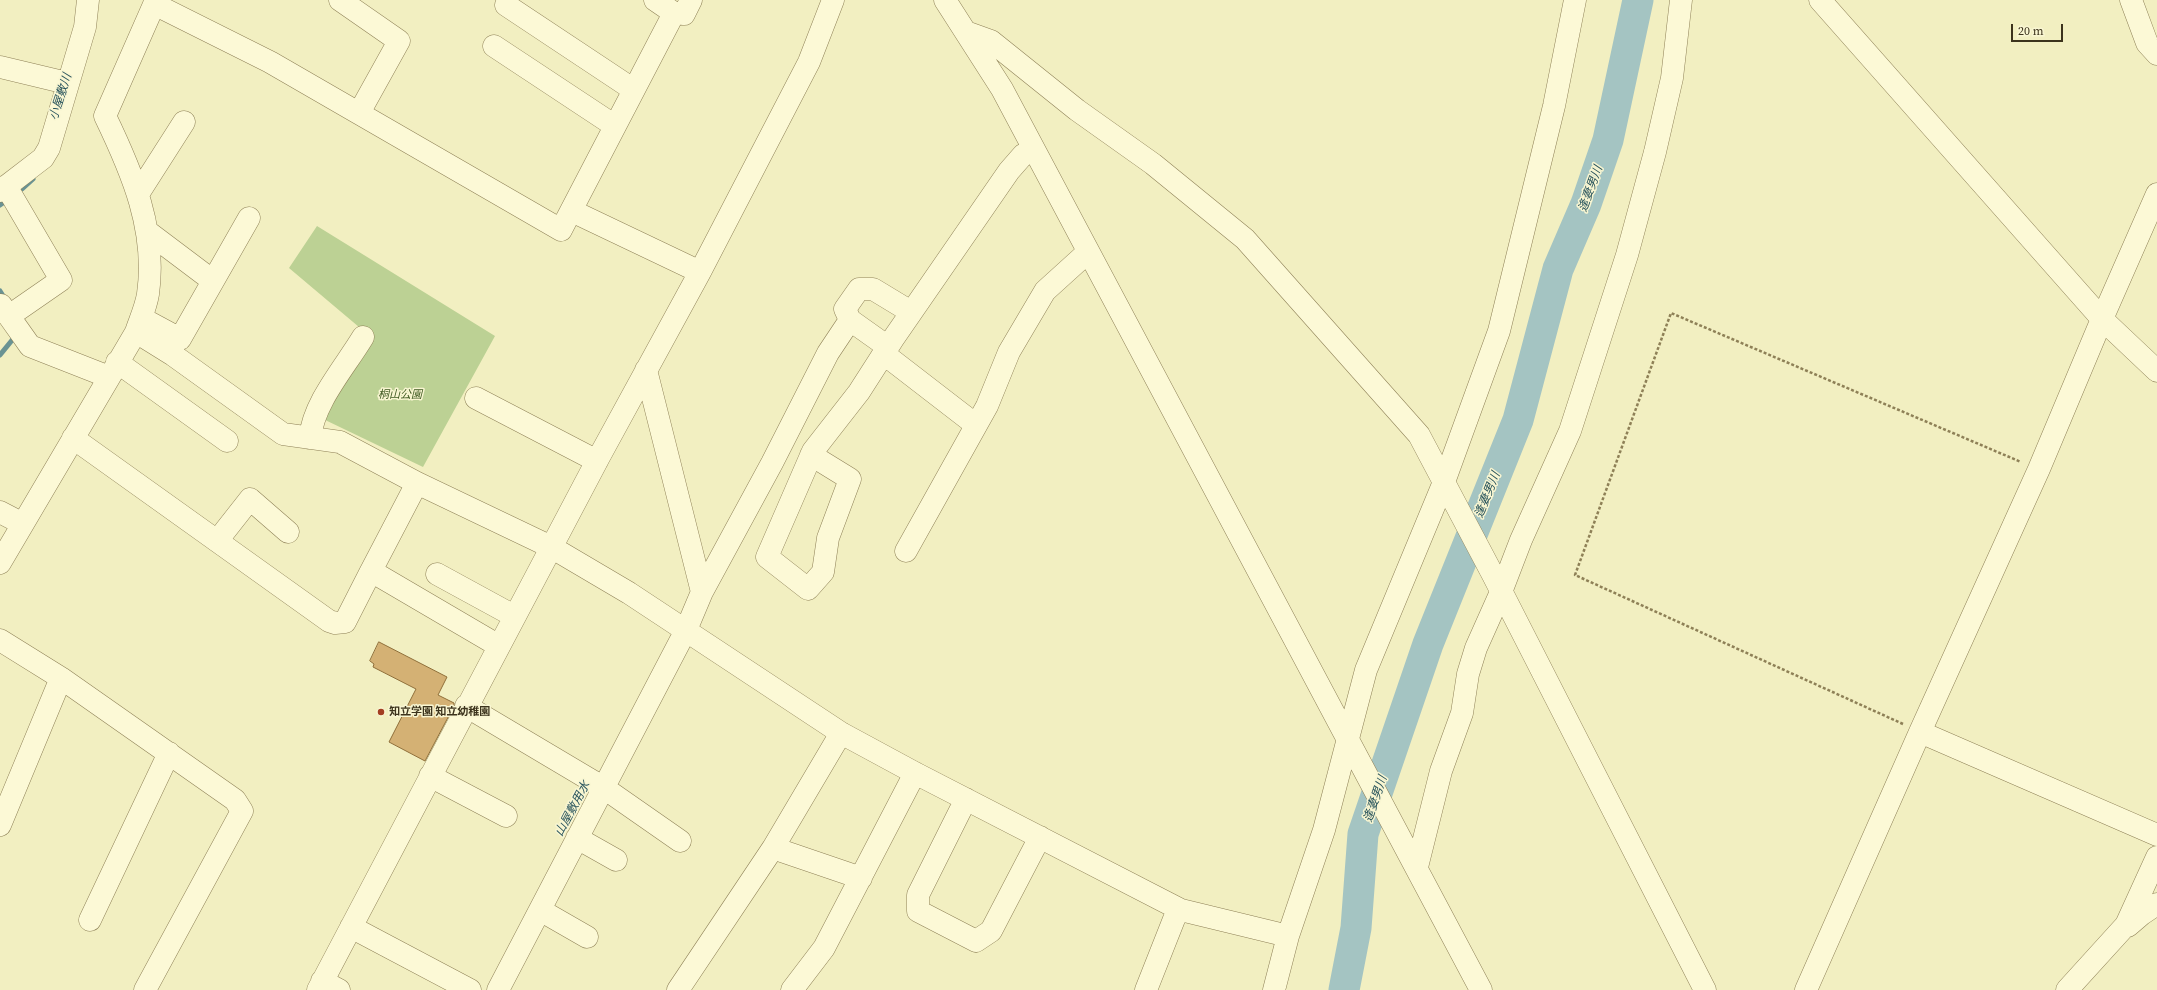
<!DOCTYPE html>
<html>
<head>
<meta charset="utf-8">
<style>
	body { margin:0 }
	#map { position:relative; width:2157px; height:990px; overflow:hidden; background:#f2efc1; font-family:"Source Serif 4",serif }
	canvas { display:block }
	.scale { position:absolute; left:2011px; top:24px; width:52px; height:18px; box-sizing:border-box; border:2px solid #3c331c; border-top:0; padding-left:5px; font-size:12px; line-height:14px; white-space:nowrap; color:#3c331c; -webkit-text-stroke:3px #f9f6d2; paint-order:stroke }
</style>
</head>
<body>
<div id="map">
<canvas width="2157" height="990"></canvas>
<div class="scale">20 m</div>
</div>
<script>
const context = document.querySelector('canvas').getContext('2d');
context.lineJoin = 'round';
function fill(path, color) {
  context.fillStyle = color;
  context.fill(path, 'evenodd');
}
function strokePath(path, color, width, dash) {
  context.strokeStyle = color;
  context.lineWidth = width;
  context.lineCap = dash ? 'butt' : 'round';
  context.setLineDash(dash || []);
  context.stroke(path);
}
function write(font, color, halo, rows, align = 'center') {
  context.font = font + ' "Source Serif 4","Noto Sans JP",serif';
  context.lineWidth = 3;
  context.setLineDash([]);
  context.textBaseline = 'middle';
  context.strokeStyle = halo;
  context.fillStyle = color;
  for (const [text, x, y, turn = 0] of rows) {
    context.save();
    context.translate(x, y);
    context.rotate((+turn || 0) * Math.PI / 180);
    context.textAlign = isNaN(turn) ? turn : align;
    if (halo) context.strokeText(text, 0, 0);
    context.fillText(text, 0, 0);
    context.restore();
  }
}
const green = new Path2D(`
	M317,226L495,336L423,467L321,418L372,338L289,268Z`);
const stream = new Path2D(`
	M22,189L33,179
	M0,205L3,203
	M0,291L5,299
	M0,355L13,339`);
const river = new Path2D(`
	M1344,990L1356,928L1363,834L1428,644L1518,420L1558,269L1586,204L1608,140L1638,0`);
const building = new Path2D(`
	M379,642L447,677L438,695L454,703V706L425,761L389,742L416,689L373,667L374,664L370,661Z`);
const path = new Path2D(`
	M1903,724L1575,575L1671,313L2021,462`);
const minor = new Path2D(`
	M340,0L399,41L359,113
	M655,0L674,13
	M945,0L1002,89L1481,990
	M1820,0L2102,319L2157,371
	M2131,0L2147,43L2157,54
	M154,4L270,62L561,230L674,13L684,14L691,0
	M506,5L634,90
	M966,32L991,41L1077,110L1153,164L1245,239L1419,435L1493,575L1705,990
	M494,46L615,126
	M0,67L67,83
	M6,186L61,280L9,316
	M0,191L43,158L49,148L85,27L88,0
	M138,194L184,122
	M572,211L700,272
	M148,232L213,281
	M1,305L30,346L109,377
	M141,318L180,339L249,218
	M136,332L173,355L283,434L340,442L417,483L551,547L629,593L841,733L915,773L1181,910L1288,936
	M888,347L850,320L845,309L859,289H873L911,312
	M884,354L976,425
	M117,362L227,441
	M476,398L597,461
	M73,438L329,621L335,623L345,622L371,571
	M310,438C313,403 345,367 363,337
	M811,455L850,479L828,538L823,572L808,589L767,557L813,451L859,392L893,339L1009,171L1023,155L1035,151
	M417,483L371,571L499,646
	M0,512L23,524
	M217,541L250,499L288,532
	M906,551L987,406L1009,352L1045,291L1088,252
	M0,563L136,332C140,320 146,307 148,294C157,230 132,172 105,116L156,0
	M437,574L514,616
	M702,592L772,463L828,353L850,320
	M0,640L61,678L235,800L242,811L145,990
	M466,706L604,788L680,841
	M1920,732L2157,835
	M430,776L506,816
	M966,799L918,895V911L976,941L991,931L1040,837
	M0,825L61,678
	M577,838L616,860
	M773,848L861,878
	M1417,867L1441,771L1462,713L1468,674L1476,648L1501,592L1521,540L1570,431L1627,255L1655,152L1672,78L1681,0
	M540,910L587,937
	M90,920L169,753
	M2128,926L2142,914L2157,904
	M351,927L470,990
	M322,981L339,990
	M318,990L599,457L700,272L809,62L833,0
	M498,990L686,630L702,592L646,370
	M678,990L773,848L841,733
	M792,990L824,948L915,773
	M1146,990L1178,909
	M1274,990L1288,936L1324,830L1366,670L1444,482L1499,331L1554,106L1575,0
	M1806,990L1920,732L2039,469L2102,319L2157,194
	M2067,990L2126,925L2157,857`);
const markers = [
	[381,712,4,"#a33d21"]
];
const parkNames = [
	["桐山公園",400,395]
];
const poiNames = [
	["知立学園 知立幼稚園",389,712]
];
const waterNames = [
	["小屋敷川",61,97,-72],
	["逢妻男川",1591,189,-70],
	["逢妻男川",1488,495,-68],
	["逢妻男川",1376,799,-71],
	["山屋敷用水",573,809,-62]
];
fill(green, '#bcd194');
strokePath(stream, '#6a9393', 5);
strokePath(river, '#a4c4c2', 31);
fill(building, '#d4b174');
strokePath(building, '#8f6f3a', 1);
strokePath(minor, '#8e8057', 23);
strokePath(path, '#8e8057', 2.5, [3, 2]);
strokePath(minor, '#fcf9d6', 22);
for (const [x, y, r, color] of markers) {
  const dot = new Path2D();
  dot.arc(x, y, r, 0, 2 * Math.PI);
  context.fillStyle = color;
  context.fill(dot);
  strokePath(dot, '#f9f6d2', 1.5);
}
write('italic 11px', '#3f5a21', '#f9f6d2', parkNames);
write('bold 11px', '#3c331c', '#f9f6d2', poiNames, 'left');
write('italic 12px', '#2a555d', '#f9f6d2', waterNames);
</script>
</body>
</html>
